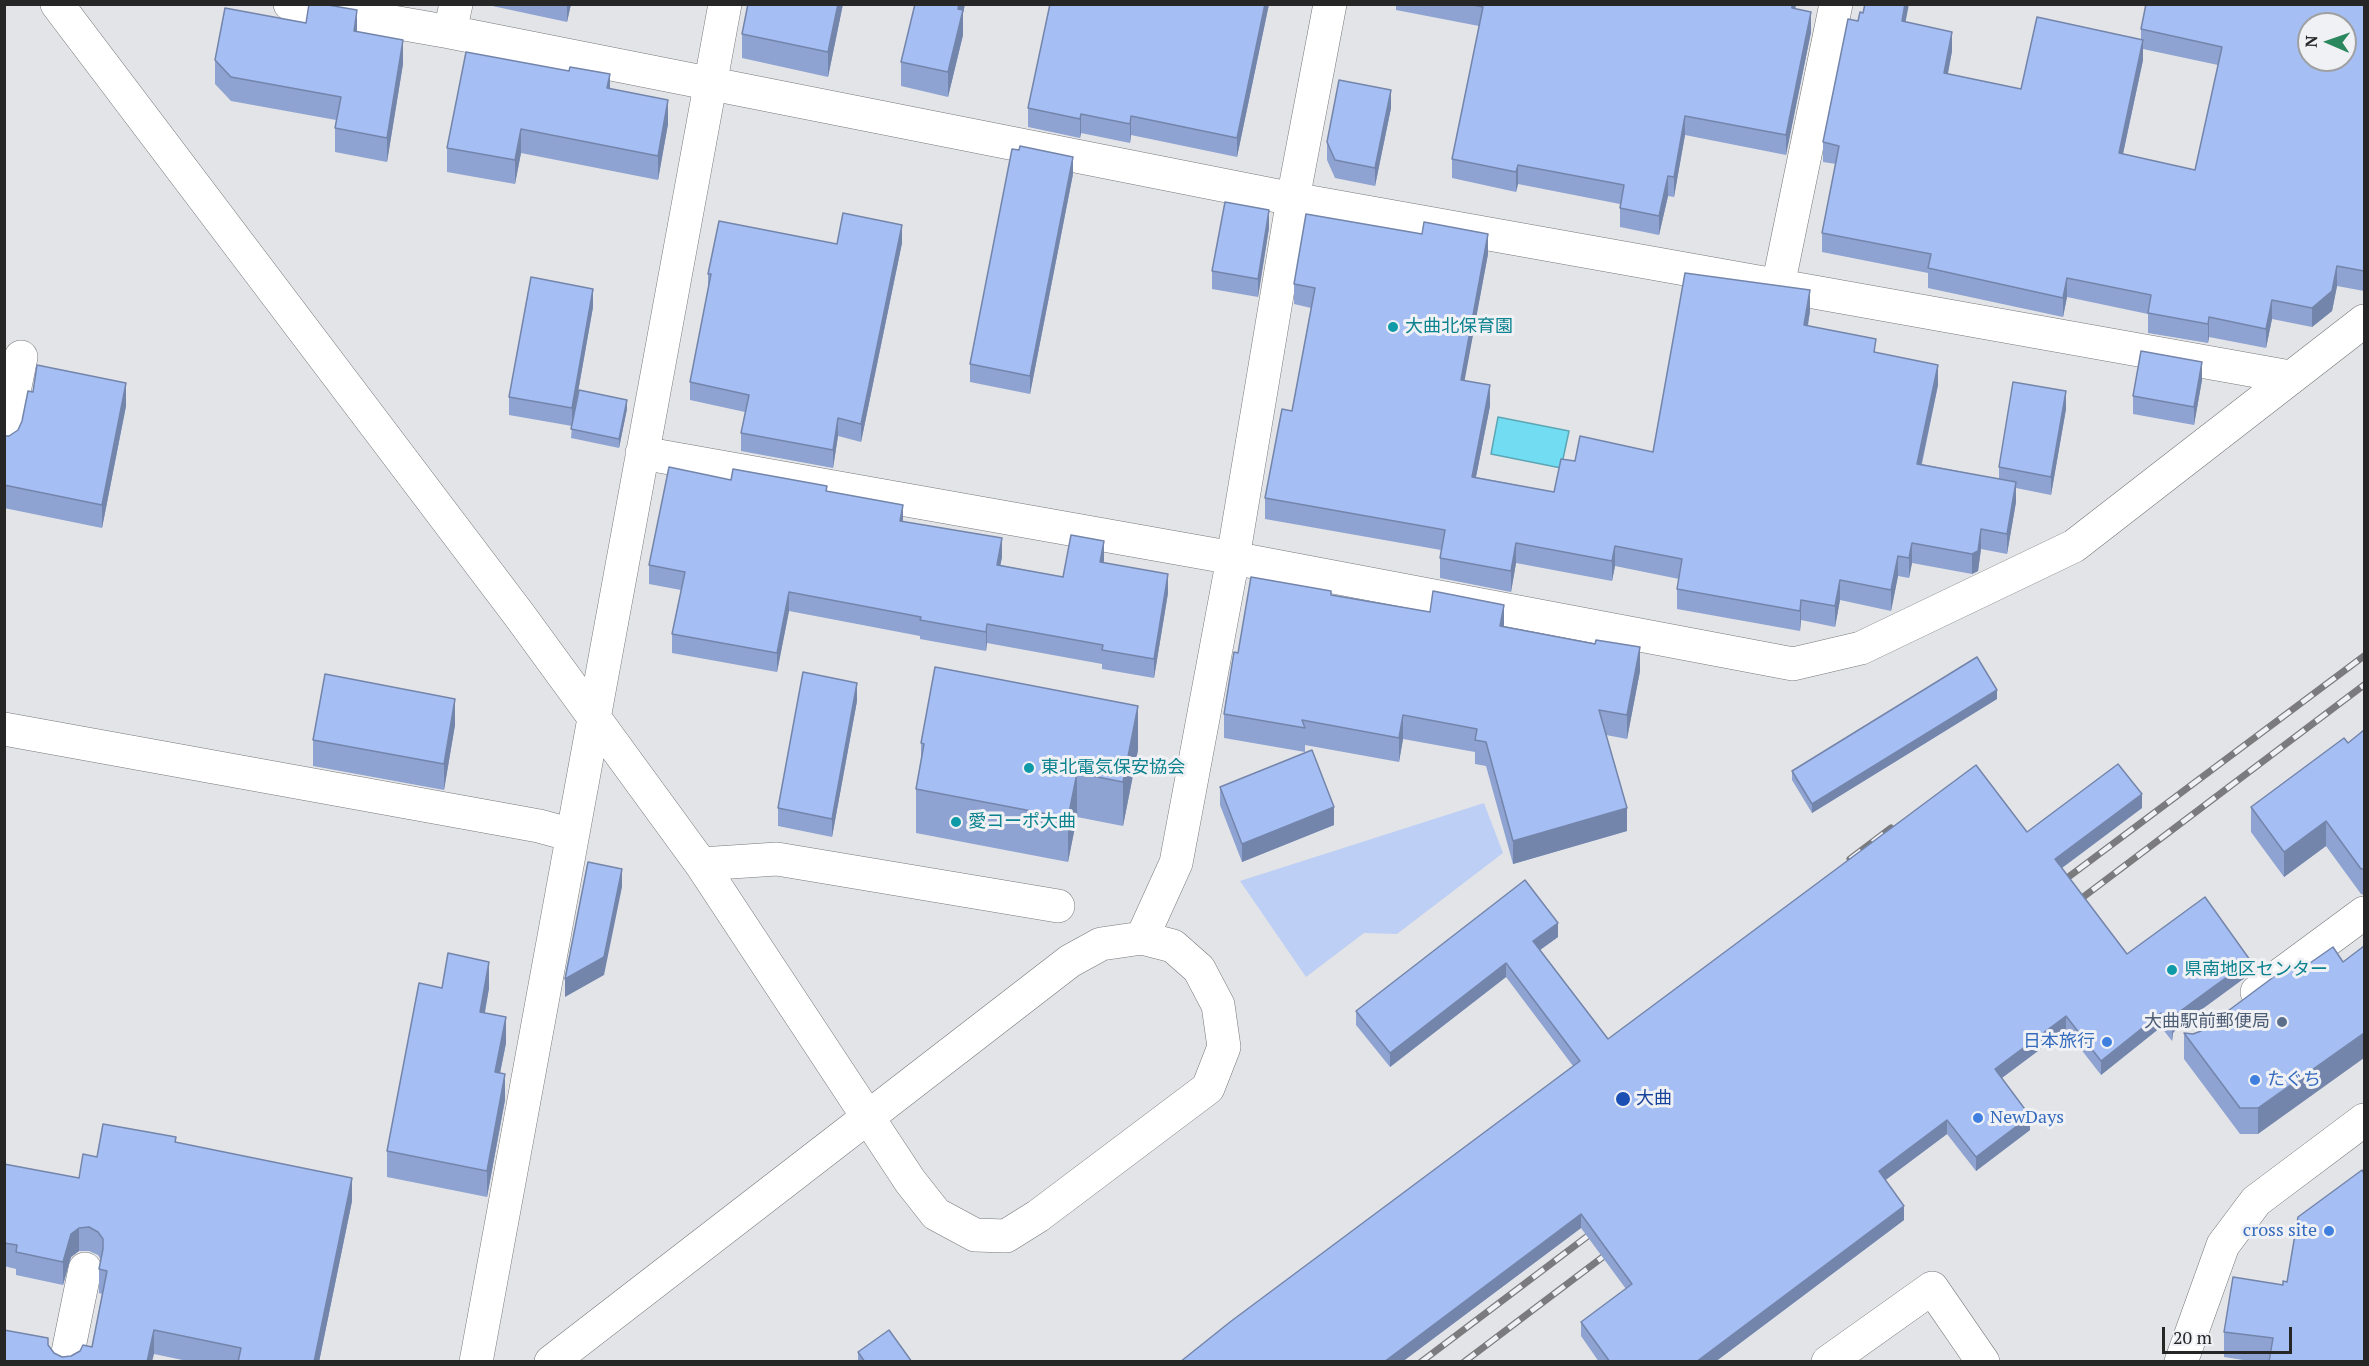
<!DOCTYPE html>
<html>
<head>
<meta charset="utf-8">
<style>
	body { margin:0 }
	#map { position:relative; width:2369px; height:1366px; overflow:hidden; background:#e3e4e7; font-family:"PT Serif",serif }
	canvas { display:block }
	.frame { position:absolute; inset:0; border:6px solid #262627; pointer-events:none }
	.north { position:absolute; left:2297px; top:12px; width:60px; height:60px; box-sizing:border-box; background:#f0f1f4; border:2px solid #9fa0a2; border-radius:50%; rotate:272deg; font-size:16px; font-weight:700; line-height:24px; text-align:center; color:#262627 }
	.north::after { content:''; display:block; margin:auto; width:21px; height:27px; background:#2b875d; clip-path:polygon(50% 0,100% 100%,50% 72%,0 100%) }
	.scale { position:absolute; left:2162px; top:1327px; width:130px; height:27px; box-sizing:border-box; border:3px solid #262627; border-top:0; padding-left:8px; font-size:18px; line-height:21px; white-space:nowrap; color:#262627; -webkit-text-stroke:4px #f0f1f4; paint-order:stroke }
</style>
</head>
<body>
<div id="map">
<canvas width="2369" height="1366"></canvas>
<div class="frame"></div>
<div class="north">N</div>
<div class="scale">20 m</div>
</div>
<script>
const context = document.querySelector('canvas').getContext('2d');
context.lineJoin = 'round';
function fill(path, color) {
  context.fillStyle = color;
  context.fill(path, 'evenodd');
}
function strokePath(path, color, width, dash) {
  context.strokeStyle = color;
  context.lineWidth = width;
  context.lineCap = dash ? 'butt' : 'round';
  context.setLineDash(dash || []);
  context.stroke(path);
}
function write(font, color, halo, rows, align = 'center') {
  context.font = font + ' "PT Serif","Noto Sans JP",serif';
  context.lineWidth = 6;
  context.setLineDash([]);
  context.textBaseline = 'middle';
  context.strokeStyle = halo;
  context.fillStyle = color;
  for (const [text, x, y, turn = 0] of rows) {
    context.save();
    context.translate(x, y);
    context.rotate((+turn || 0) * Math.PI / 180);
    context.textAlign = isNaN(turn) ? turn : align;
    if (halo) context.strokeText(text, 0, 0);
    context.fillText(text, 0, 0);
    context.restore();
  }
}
const green = new Path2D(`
	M1484,803L1503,853L1397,934L1364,933L1306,977L1240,881Z`);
const water = new Path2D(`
	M1498,417L1569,431L1561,468L1491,454Z`);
const minor = new Path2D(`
	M57,4L520,616L701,864L910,1181L936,1214L975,1235L1006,1236L1038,1216L1208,1088L1224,1047L1218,1005L1199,969L1173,946L1142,938L1101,944L1070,961C897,1094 724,1228 551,1362
	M290,4L450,32L1293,199L2290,377
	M450,32L456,4
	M1778,286L1836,4
	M4,441L21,357
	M642,453L1233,558L1793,664L1861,648L2074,546L2364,321
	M4,729L539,826L572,835
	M701,864L777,859L1058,906
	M1142,938L1176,863L1233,558L1293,199L1330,4
	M2257,992L2364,913
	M66,1362L85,1269
	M476,1362L725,4
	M1828,1362L1932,1288L1983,1362
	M2181,1362L2223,1245L2256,1201L2364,1120`);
const rail = new Path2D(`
	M1850,859L1891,828
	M2055,887L2364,656
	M2070,907L2364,685
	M1421,1362L1601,1226
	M1464,1362L1616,1247`);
const wall = new Path2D(`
	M483,4H571L567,22Z
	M748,4H843L828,77L742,58V34Z
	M915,4H965L963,13V35L948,97L901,86V62Z
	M1269,4L1237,157L1131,135L1130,143L1081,133L1080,138L1028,127V108Z
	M1396,4H1796L1795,9L1811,32L1786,155L1685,135L1674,197L1668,196L1659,235L1620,227V204L1518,184L1516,192L1452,178V159L1479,26L1396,10Z
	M2364,4V291L2337,286L2332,311L2312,327L2272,319L2266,348L2209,337L2208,343L2148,333V314L2067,297L2063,317L1928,288V273L1822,252V233L1836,164L1823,162V142L1858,21L1906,22L1952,51L1948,74L2021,89L2141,40V29ZM2143,49L2218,65L2195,170L2123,154L2143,60Z
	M306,23L357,31L403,64L387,162L335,152V128L336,120L231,101L215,84V60Z
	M610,89L668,124L658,180L521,153L515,184L447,172V148Z
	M1391,108L1375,186L1335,178L1327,160V142Z
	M1073,174L1030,394L970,382V364Z
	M1269,228L1258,297L1212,289V271Z
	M902,243L861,442L838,436L833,468L741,451V433L745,412L690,400V382L708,291V274L837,244Z
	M1488,254L1464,381L1490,406L1476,477L1554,492L1575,461L1653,452L1810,311L1808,326L1876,352L1938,385L1922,464L1999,479V467L2066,409L2051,495L2016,488V502L2007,554L1981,549L1978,571L1972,574L1912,563L1909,578L1898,576L1891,611L1840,600L1835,627L1801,620L1800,631L1677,609V589L1679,579L1615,566L1612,581L1516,563L1511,592L1440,578V558L1441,550L1265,519V498L1292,411L1311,308L1294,304V284Z
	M593,307L573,420L627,409L619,448L571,438L572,426L509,415V397Z
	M2202,380L2194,425L2133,414V396Z
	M126,406L102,528L4,508V436H9Z
	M827,491L903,521L1002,557L1000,565L1063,577L1104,560V563L1168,593L1154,678L1102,669V664L987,643L986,651L920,639V636L789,611L777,672L672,653V634L681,590L649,584V565Z
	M1331,595L1504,627L1640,671L1627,739L1606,735L1627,831L1513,864L1486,766L1475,764V752L1403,739L1399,762L1305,745V752L1224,738V714L1238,653Z
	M1997,699L1812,813L1792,780V771Z
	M857,701L832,837L778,826V808Z
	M455,725L444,790L313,766V740Z
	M2364,730V895L2361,894L2326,846L2284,877L2251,832V807L2348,743Z
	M921,743L1138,750L1123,826L1077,817L1068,862L916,833V789L921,760Z
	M1220,787L1334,825L1242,862L1220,805Z
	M2142,808L2062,868L2127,954L2250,974L2179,1026L2173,1033L2172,1041L2161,1027L2101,1075L2066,1030L2002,1078L2030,1130L1976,1171L1947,1134L1885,1180L1904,1220L1715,1362H1599L1581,1336V1322L1626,1289L1581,1228L1402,1362H1180L1573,1066L1506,977L1390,1067L1356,1025V1011L1558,937L1540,950L1608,1039L2027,832Z
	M2291,964L2258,1134H2240L2184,1059V1033L2193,1034L2201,1031Z
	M442,988H489L485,1013L506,1043L500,1073L505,1100L487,1197L387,1177V1151Z
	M176,1142L352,1201L319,1362H192L154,1354L4,1362L48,1345L54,1353L62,1357L71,1356L92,1347L102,1294L99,1293V1269L101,1260L98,1255L89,1251H79L71,1257L63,1285L16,1275V1269L4,1266V1164L79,1178L97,1157Z
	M2287,1282L2364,1362H2256L2224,1357V1332Z
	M858,1352L912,1362H858Z`);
const shadedWall = new Path2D(`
	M567,4H571L567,22Z
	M838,4H843L828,77V52Z
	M959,4H965L963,13V35L948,97V72Z
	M1265,4H1269L1237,157V138Z
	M1792,4H1796L1792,28Z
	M1905,4H1909L1902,40V21Z
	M357,10V35L354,31Z
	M1811,12V32L1786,155V135Z
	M1952,32V51L1944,93V73Z
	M403,40V64L387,162V138Z
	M2143,40V60L2119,172V153Z
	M610,74V98L607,88Z
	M1391,90V108L1375,186V168Z
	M668,100V124L658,180V156Z
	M1081,114V133L1080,138V119Z
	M1131,116V135L1130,143V124Z
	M1685,116V135L1674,197V177Z
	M521,129V153L515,184V160Z
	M1073,157V174L1030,394V376Z
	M1518,165V184L1516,192V172Z
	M1668,176V196L1659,235V216Z
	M1269,210V228L1258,297V279Z
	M902,225V243L861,442V424Z
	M1488,234V254L1461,400V380Z
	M2337,266V286L2332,311L2312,327V308Z
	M2067,278V297L2063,317V298Z
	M593,289V307L572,426V408Z
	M1810,290V311L1804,346V325Z
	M2272,300V319L2266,348V329Z
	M2209,317V337L2208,343V324Z
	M2202,362V380L2194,425V407Z
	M1938,365V385L1917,484V464Z
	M126,383V406L102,528V505Z
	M1490,385V406L1472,497V477Z
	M2066,391V409L2051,495V477Z
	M627,400V409L619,448V439Z
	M838,418V436L833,468V450Z
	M2016,482V502L2007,554V534Z
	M903,505V524L900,521Z
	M1981,529V549L1978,571L1972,574V554Z
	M1002,538V557L997,584V565Z
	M1104,541V560L1100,581V562Z
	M1516,543V563L1511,592V571Z
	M1912,543V563L1909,578V558Z
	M1615,546V566L1612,581V561Z
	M1898,556V576L1891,611V590Z
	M1168,574V593L1154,678V659Z
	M1840,580V600L1835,627V606Z
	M789,592V611L777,672V653Z
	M1801,600V620L1800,631V611Z
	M1504,605V628L1500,626Z
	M987,624V643L986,651V632Z
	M1640,647V671L1627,739V715Z
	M857,683V701L832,837V819Z
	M1997,690V699L1812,813V804Z
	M455,699V725L444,790V764Z
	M1138,706V750L1123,826V782Z
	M1403,715V739L1399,762V738Z
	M1077,773V817L1068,862V818Z
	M2142,794V808L2055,873V859Z
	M1334,807V825L1242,862V844Z
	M1627,808V831L1513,864V841Z
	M2326,821V846L2284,877V852Z
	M622,869V887L604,975L565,997V979Z
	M1558,923V937L1533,955V941Z
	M2250,960V974L2179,1026L2173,1033L2172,1041V1027L2173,1019L2179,1012Z
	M489,962V988L480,1038V1012Z
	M1506,963V977L1390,1067V1053Z
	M2161,1013V1027L2101,1075V1061Z
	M2066,1016V1030L1995,1083V1069Z
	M506,1017V1043L495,1098V1072Z
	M2364,1033V1058L2258,1134V1108Z
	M505,1074V1100L487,1197V1171Z
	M2030,1116V1130L1976,1171V1157Z
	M1947,1120V1134L1879,1185V1171Z
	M352,1178V1201L319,1362H314Z
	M1904,1206V1220L1715,1362H1696Z
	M1581,1214V1228L1402,1362H1384Z
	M79,1228V1251L71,1257L63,1285V1262L71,1234Z
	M154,1330V1354L152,1362H147Z`);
const building = new Path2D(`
	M309,4H322L357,10L354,31L403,40L387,138L335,128L341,97L231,77L215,60L225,8L306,23Z
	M748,4H838L828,52L742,34Z
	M915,4H959L958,9L963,10L948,72L901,62Z
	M1050,4H1265L1237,138L1131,116L1130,124L1081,114L1080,119L1028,108Z
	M1468,4H1792V8L1811,12L1786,135L1685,116L1674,177L1668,176L1659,216L1620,208L1624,185L1518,165L1516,172L1452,159L1483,7Z
	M1865,4H1905L1902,21L1952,32L1944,73L2021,89L2037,17L2143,40L2119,153L2195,170L2222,47L2141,29L2146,4H2364V271L2337,266L2332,291L2312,308L2272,300L2266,329L2209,317L2208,324L2148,313L2151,295L2067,278L2063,298L1928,268L1931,254L1822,233L1839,146L1823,142L1848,19L1858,21L1860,12L1863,13ZM2309,24H2345V60H2309Z
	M466,52L569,71L570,67L610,74L607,88L668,100L658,156L521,129L515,160L447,148Z
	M1339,80L1391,90L1375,168L1335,160L1327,142Z
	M1020,146L1073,157L1030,376L970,364L1012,149L1019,150Z
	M1225,202L1269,210L1258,279L1212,271Z
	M843,213L902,225L861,424L838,418L833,450L741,433L749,395L690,382L711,274H708L719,221L837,244Z
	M1306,214L1422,234L1424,222L1488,234L1461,380L1490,385L1472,477L1554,492L1561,459L1575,461L1580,436L1653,452L1685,273L1810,290L1804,325L1876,339L1874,352L1938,365L1917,464L2016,482L2007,534L1981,529L1978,551L1972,554L1912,543L1909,558L1898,556L1891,590L1840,580L1835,606L1801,600L1800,611L1677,589L1682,559L1615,546L1612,561L1516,543L1511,571L1440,558L1445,530L1265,498L1282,409L1292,411L1315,288L1294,284Z
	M531,277L593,289L572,408L509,397Z
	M2141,351L2202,362L2194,407L2133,396Z
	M37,365L126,383L102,505L4,485V436H9L18,430L22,421L28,391L33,392Z
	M2013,382L2066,391L2051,477L1999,467Z
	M579,390L627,400L619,439L571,429Z
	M669,467L731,480L733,469L827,486L826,491L903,505L900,521L1002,538L997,565L1063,577L1071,535L1104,541L1100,562L1168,574L1154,659L1102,650L1103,645L987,624L986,632L920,620L921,617L789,592L777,653L672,634L685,572L649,565Z
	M1251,577L1331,591V595L1430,612L1433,591L1504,605L1500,626L1595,644L1596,640L1640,647L1627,715L1599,710L1627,808L1513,841L1486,742L1475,740L1477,729L1403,715L1399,738L1302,720L1305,728L1224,714L1234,652L1238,653Z
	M1977,657L1997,690L1812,804L1792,771Z
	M935,667L1138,706L1123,782L1077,773L1068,818L916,789L924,744L921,743Z
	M803,672L857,683L832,819L778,808Z
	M325,674L455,699L444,764L313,740Z
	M2364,730V869H2361L2326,821L2284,852L2251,807L2344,738L2348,743Z
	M1312,750L1334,807L1242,844L1220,787Z
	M2118,764L2142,794L2055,859L2127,954L2205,897L2250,960L2179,1012L2173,1019L2172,1027L2161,1013L2101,1061L2066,1016L1995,1069L2030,1116L1976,1157L1947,1120L1879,1171L1904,1206L1696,1362H1610L1581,1322L1632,1284L1581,1214L1384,1362H1180L1230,1322L1580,1061L1506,963L1390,1053L1356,1011L1525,880L1558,923L1533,941L1608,1039L1976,765L2027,832Z
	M588,862L622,869L604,957L565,979Z
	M2364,946V1033L2258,1108H2240L2184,1033L2193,1034L2201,1031L2291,964L2297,972L2333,947L2343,962Z
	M448,953L489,962L480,1012L506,1017L495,1072L505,1074L487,1171L387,1151L419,983L442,988Z
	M103,1124L176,1137L175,1142L352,1178L314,1362H238L241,1348L154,1330L147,1362H4V1330L48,1338V1345L54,1353L62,1357L71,1356L80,1351L83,1345L92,1347L107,1271L99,1269L103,1249V1239L98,1232L89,1227L79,1228L71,1234L63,1262L16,1252L17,1245L4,1243V1164L79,1178L83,1154L97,1157Z
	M2362,1170L2364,1174V1362H2269L2273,1338L2224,1332L2233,1277L2283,1285V1281L2287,1282L2298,1217Z
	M889,1330L912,1362H865L858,1352Z`);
const markers = [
	[1393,327,6,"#0f9aa8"],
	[1029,768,6,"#0f9aa8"],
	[956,822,6,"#0f9aa8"],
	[2172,970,6,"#0f9aa8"],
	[2282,1022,6,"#5c6f8a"],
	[2107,1042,6,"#3f7fe0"],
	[2255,1080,6,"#3f7fe0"],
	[1623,1099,8,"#1a4fb4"],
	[1978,1118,6,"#3f7fe0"],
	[2329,1231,6,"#3f7fe0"]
];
const cultureNames = [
	["大曲北保育園",1405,327],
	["東北電気保安協会",1041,768],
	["愛コーポ大曲",968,822],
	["県南地区センター",2184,970]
];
const serviceNames = [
	["大曲駅前郵便局",2270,1022]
];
const shopNames = [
	["日本旅行",2095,1042],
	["たぐち",2267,1080,"left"],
	["NewDays",1990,1118,"left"],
	["cross site",2317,1231]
];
const transitNames = [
	["大曲",1636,1099]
];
fill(green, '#bdcff5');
fill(water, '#72ddf2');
strokePath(water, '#5ba6b5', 1.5);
strokePath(minor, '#76787a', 34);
strokePath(minor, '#fff', 33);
strokePath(rail, '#7b7b7d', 7);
strokePath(rail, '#f0f1f4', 4.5, [14]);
fill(wall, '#8ea3d2');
fill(shadedWall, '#7485ab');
fill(building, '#a5bef4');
strokePath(building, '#7485ab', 1.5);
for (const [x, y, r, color] of markers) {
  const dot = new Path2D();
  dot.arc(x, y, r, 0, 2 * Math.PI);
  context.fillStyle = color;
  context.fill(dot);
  strokePath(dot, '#f0f1f4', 2);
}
write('18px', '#0d838f', '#f0f1f4', cultureNames, 'left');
write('18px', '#4e5e75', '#f0f1f4', serviceNames, 'right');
write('18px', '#366cbe', '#f0f1f4', shopNames, 'right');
write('18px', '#164399', '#f0f1f4', transitNames, 'left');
</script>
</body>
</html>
